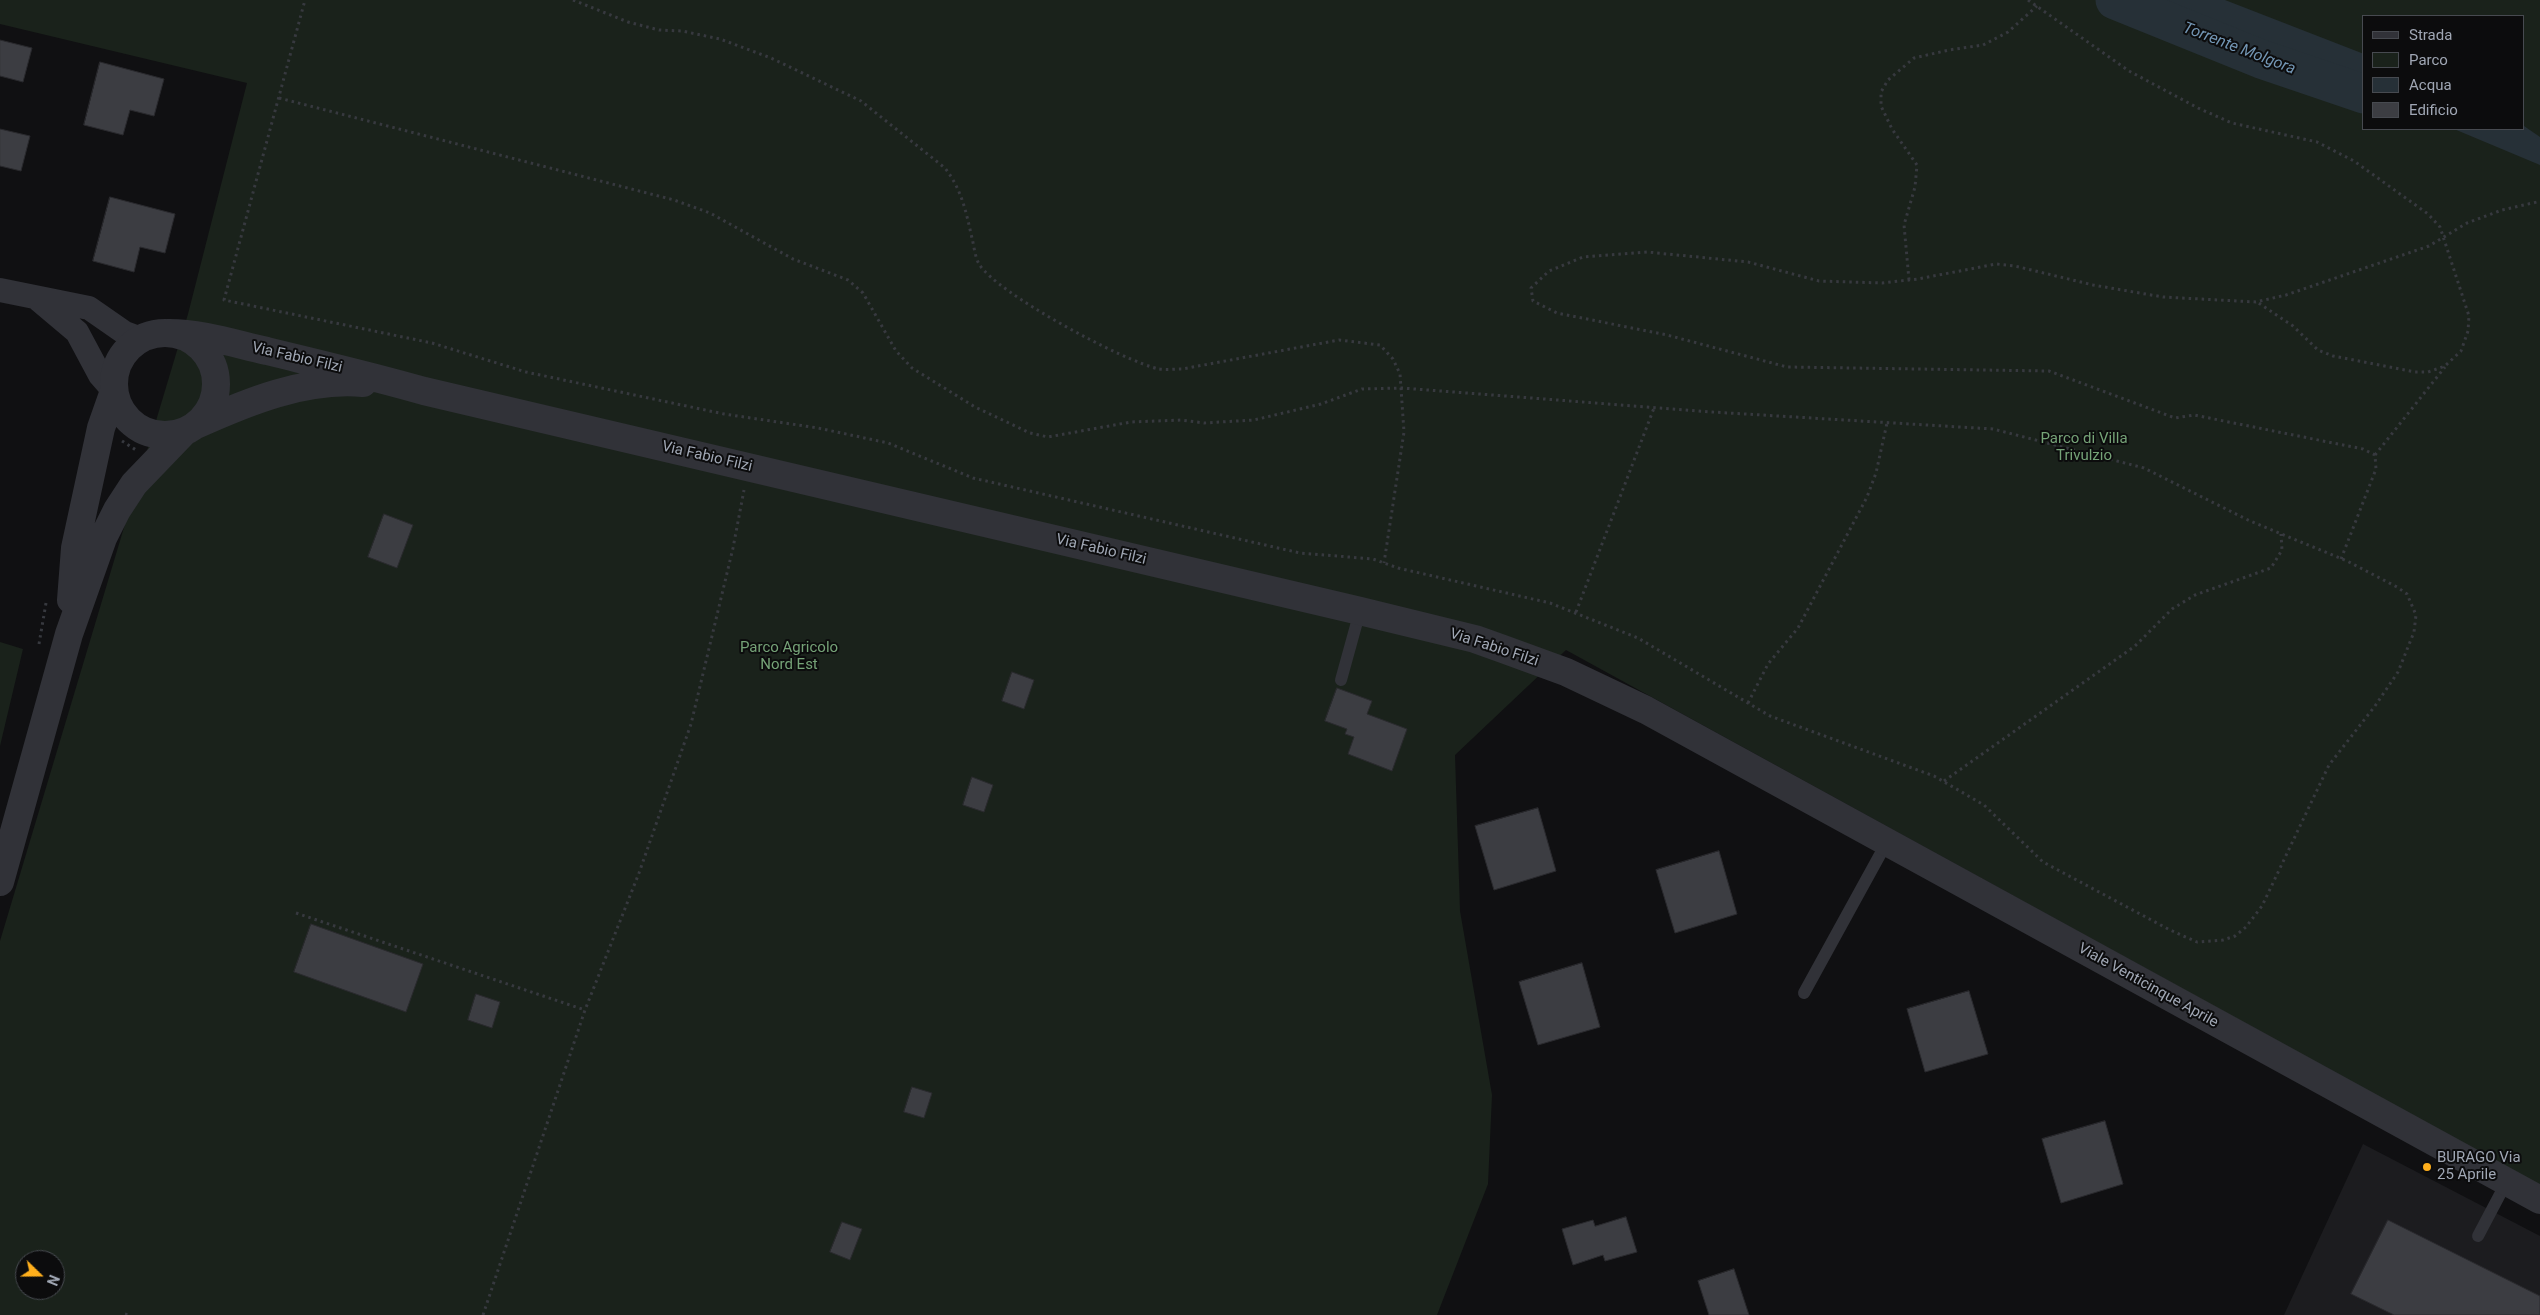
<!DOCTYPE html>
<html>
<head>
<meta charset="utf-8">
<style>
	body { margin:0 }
	#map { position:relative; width:2540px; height:1315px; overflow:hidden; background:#101012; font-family:Roboto,sans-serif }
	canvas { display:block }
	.legend { position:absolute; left:2362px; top:15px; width:162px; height:115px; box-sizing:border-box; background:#0c0c0d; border:1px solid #474a50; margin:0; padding:6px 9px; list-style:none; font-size:15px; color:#a0a7b4 }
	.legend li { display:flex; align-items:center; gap:10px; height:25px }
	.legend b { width:25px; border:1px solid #474a50 }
	.north { position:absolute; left:15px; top:1250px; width:50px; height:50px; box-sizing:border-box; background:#0c0c0d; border:1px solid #474a50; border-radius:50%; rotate:112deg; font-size:14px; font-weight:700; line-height:20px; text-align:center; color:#a0a7b4 }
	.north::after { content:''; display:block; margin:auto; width:18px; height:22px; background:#ffaf1c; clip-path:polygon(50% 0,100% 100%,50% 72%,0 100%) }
</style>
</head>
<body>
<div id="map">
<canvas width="2540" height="1315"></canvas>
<ul class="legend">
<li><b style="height:6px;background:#313238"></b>Strada</li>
<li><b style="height:14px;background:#1a221b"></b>Parco</li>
<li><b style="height:14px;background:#263037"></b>Acqua</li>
<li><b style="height:14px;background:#3c3d42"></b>Edificio</li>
</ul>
<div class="north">N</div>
</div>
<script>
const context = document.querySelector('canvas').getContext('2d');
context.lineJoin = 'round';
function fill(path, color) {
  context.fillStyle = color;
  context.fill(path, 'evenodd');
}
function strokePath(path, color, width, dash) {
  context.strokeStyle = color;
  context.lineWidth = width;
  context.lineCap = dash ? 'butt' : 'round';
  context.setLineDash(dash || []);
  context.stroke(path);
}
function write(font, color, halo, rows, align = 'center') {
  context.font = font + ' Roboto,sans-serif';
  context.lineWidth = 4;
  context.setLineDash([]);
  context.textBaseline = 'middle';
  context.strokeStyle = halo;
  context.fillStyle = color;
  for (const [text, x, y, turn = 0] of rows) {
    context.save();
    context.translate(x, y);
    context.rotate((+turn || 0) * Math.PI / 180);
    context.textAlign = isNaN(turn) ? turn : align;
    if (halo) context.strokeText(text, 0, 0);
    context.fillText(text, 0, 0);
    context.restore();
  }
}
const built = new Path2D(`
	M2363,1144L2540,1236V1315H2284Z`);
const green = new Path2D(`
	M0,0H2540V1185L1566,650L1455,755L1460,911L1492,1095L1488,1184L1437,1315H0V941L188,314L247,83L0,24ZM2364,16H2524V129H2364ZM25,1260H55V1290H25Z
	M0,642L23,649L0,746Z`);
const water = new Path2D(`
	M2141,0H2225L2364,54V91Z
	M2524,126L2540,137V165L2454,129H2524Z`);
const river = new Path2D(`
	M2115,0L2261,59L2364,94`);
const building = new Path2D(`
	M0,40L32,48L23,82L0,76Z
	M100,62L164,79L154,116L130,110L123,135L84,125Z
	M0,129L30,136L21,171L0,166Z
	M110,197L175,214L165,253L140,247L134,272L93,261Z
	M384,514L413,525L397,568L368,557Z
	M1012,672L1034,680L1024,709L1002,701Z
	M1337,688L1372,701L1367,714L1407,729L1392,771L1348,754L1354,737L1345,734L1347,729L1325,721Z
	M972,777L993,785L984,812L963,805Z
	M1538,808L1556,871L1494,890L1475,826Z
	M1719,851L1737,914L1675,933L1656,870Z
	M311,924L423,964L406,1012L294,972Z
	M1582,963L1600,1027L1538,1045L1519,982Z
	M1969,991L1988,1054L1925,1072L1907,1009Z
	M476,994L500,1002L492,1028L468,1020Z
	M912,1087L932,1093L924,1118L904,1112Z
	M2105,1121L2123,1184L2061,1203L2042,1139Z
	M1626,1217L1637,1252L1605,1261L1603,1255L1573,1265L1562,1229L1593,1220L1595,1226Z
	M2388,1220L2540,1296V1315H2394L2351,1294Z
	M842,1222L862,1229L850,1260L830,1252Z
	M1734,1269L1749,1315H1709L1698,1281Z`);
const path = new Path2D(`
	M573,0L628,22L659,30L682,31L720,39L771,58L861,101L945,168C962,190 966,212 972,238C974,246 975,257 979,264C996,293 1125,362 1159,369C1167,370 1175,369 1182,369L1339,340L1380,345L1393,359L1400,374L1404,432L1384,563
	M2028,0L2129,71L2198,108L2232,123L2317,142L2354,161L2428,214L2440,227L2469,316L2468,331L2461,351L2445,366L2428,372H2415L2333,356L2318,350L2293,326L2257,302
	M279,98L674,200L710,213L793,259L848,280L863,293L896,351L912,368L975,407L1030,433L1048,437L1131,422L1181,420L1204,423L1254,420L1321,404L1362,389L1402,388L1712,412L1993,429L2144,468L2250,521L2347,561L2397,587L2407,594L2416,615L2414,632L2398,672L2375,706L2329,765L2262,906L2246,927L2235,936L2223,940L2197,942L2170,930L2043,862L1984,805L1934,776L1770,716L1638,638L1550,603L1398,568L1373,559L1300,553L973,478L888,443L818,428L724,414L526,372L432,343L224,300L305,0
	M1909,280L1904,225L1915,187L1917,165L1892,129L1881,106V92L1888,80L1914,58L1949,50L1983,45L2008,32L2037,6
	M122,441L136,450
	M2375,455L2445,367
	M2341,559L2376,469L2375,455L2363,449L2194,415L2175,418L2049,371L1787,367L1667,335L1557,313L1533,301L1531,288L1549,271L1583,257L1647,252L1748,262L1819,281L1882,283L1918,279L1996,264L2015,266L2093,285L2163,297L2256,302L2286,295L2429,246L2467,223L2502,210L2537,202
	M1576,612L1654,408
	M39,644L46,603
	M1748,703L1768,664L1798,628L1867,497L1876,473L1887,423
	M1944,781L2135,646L2172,609L2195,595L2271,568L2282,550L2281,534
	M296,913L585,1010
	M125,1314L129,1315
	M483,1315L585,1010L639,873L691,724L733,548L744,490`);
const service = new Path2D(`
	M1341,680L1360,611
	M1804,993L1887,842
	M2478,1236L2506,1183`);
const minor = new Path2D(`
	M0,290L89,308L125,333L141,339
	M39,300L77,332L100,375L114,391`);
const tertiary = new Path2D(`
	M114 384a51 51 0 1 1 102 0a51 51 0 1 1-102 0Z
	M169,333C202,333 235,344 267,351C320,364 372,376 424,391L1360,611L1475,639L1503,649L1566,672L1646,710L2540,1200
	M196,425C247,402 305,378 363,383
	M71,600L75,548L101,428L114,391
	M0,882L69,634L103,538L117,510L134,484L184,432`);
const markers = [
	[2427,1167,5,"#ffaf1c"]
];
const streetNames = [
	["Via Fabio Filzi",297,358,13],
	["Via Fabio Filzi",707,457,13],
	["Via Fabio Filzi",1101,550,13],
	["Via Fabio Filzi",1494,648,18],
	["Viale Venticinque Aprile",2148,986,29]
];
const parkNames = [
	["Parco di Villa",2084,439],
	["Trivulzio",2084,456],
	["Parco Agricolo",789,648],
	["Nord Est",789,665]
];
const poiNames = [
	["BURAGO Via",2437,1158],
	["25 Aprile",2437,1175]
];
const waterNames = [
	["Torrente Molgora",2239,49,21]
];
fill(built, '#1c1c1f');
fill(green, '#1a221b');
fill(water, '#263037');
strokePath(river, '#263037', 39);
fill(building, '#3c3d42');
strokePath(building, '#2a2a2e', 1);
strokePath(path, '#37393f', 3, [2.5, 4]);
strokePath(service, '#313238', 12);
strokePath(minor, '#313238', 24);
strokePath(tertiary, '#313238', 28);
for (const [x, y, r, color] of markers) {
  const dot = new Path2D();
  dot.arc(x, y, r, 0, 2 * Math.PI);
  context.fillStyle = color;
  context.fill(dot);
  strokePath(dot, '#0c0c0d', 2);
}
write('15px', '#a0a7b4', '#0c0c0d', streetNames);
write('15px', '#75a277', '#0c0c0d', parkNames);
write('15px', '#a0a7b4', '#0c0c0d', poiNames, 'left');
write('italic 16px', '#7396b4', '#0c0c0d', waterNames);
</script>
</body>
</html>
